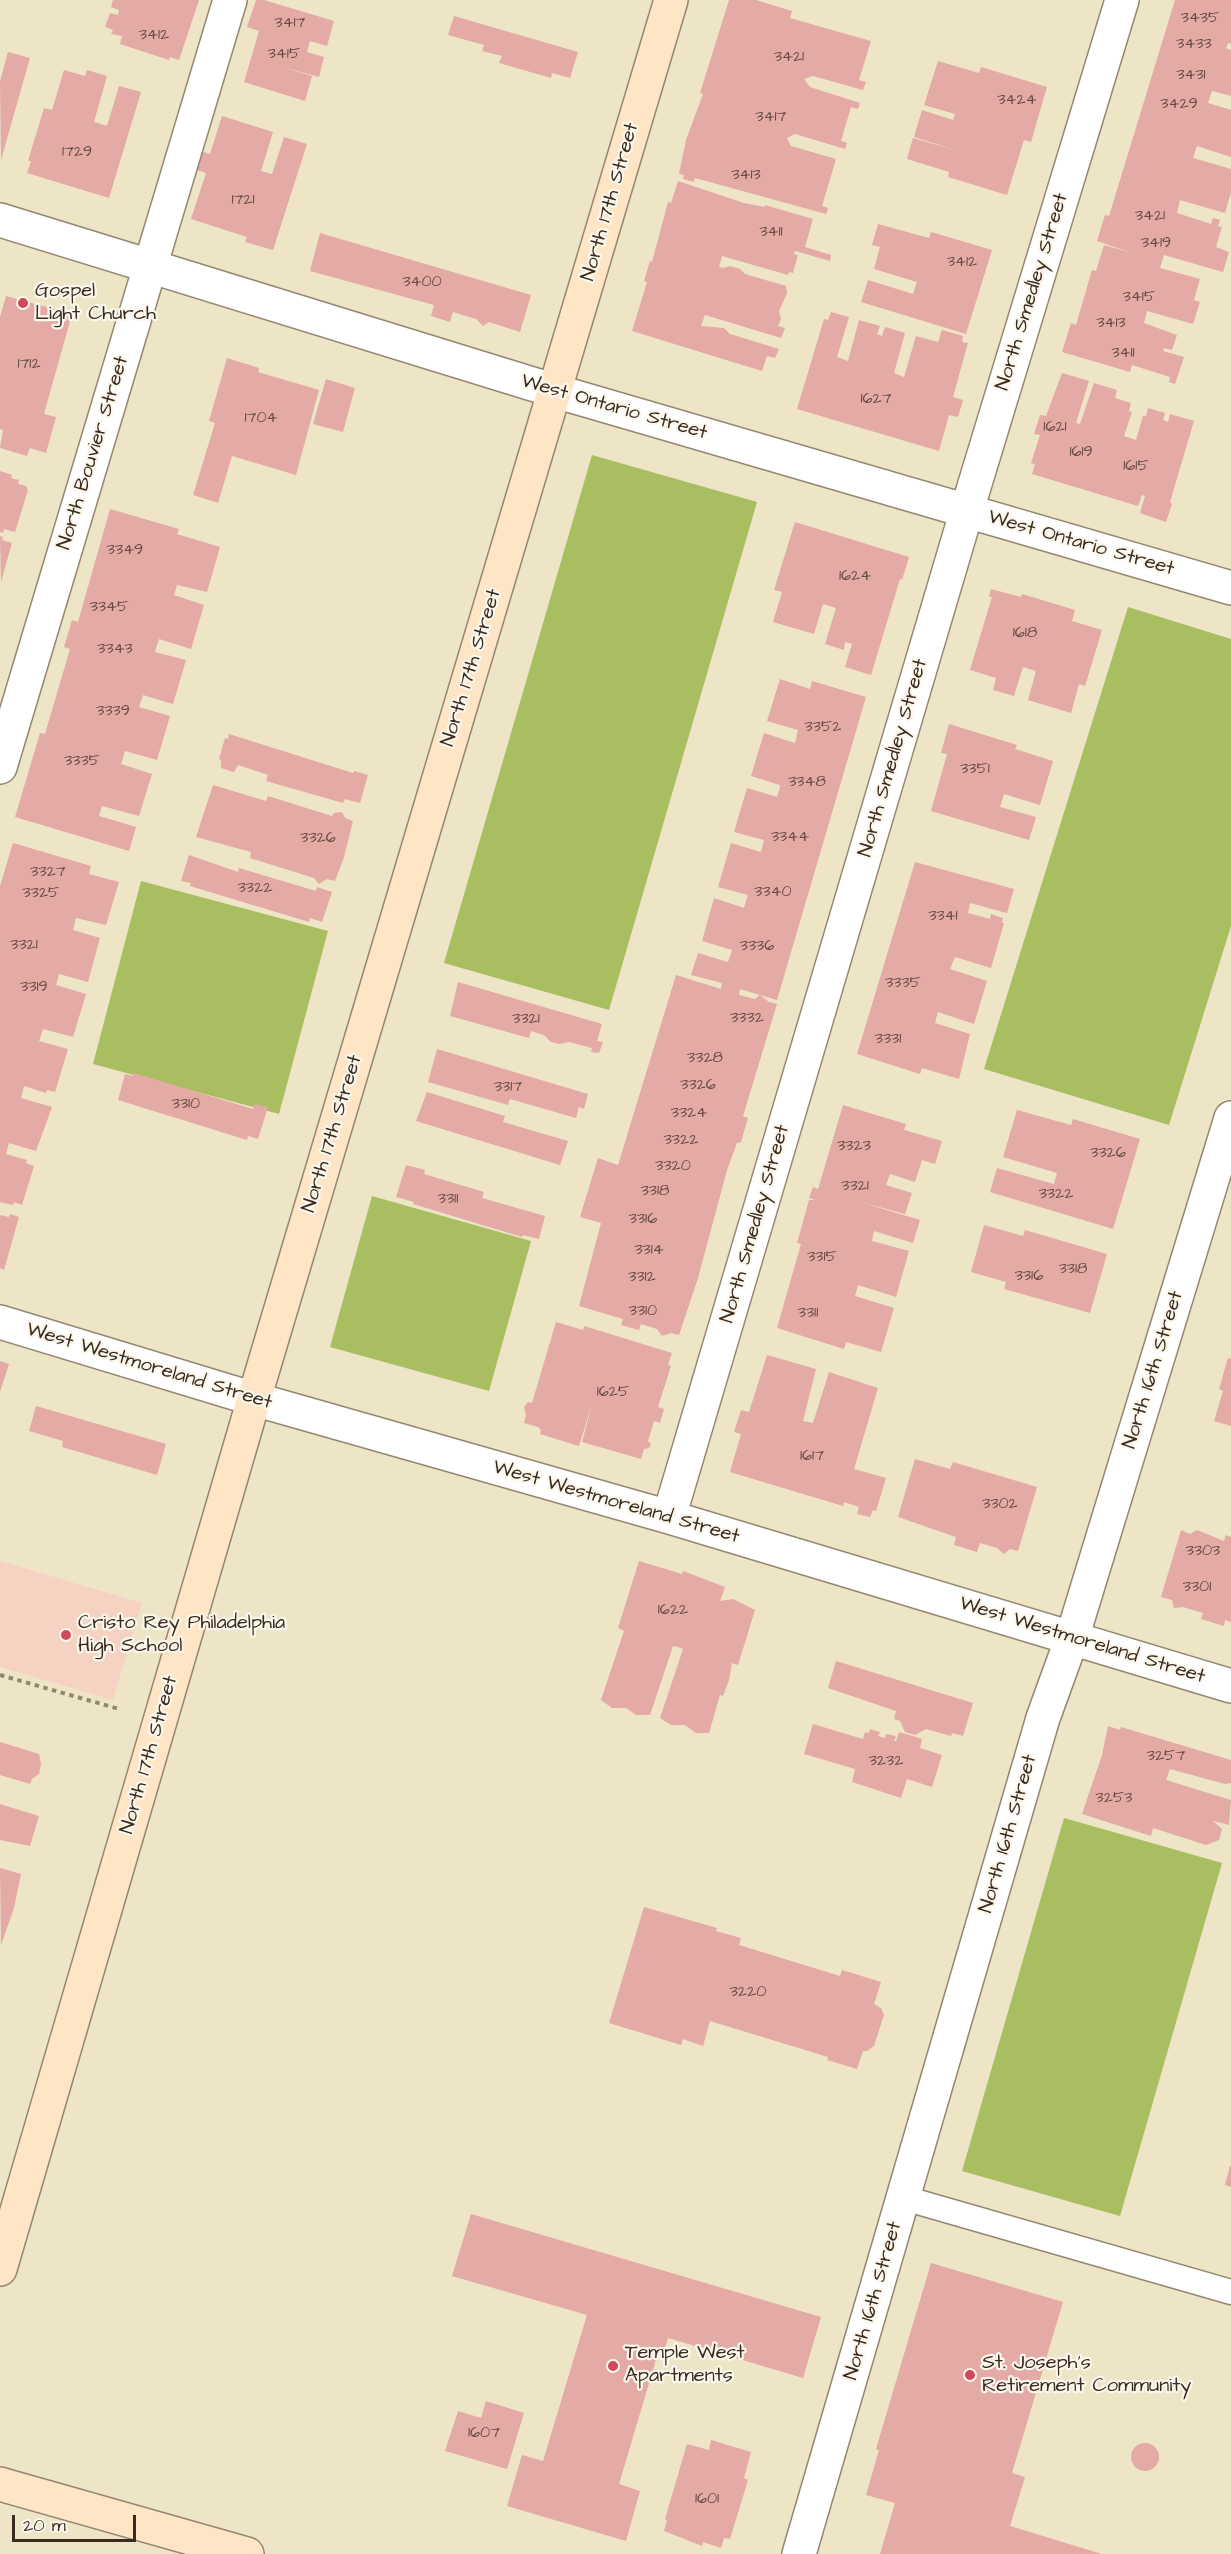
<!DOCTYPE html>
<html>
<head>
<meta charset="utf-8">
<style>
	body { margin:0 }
	#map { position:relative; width:1231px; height:2554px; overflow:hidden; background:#eee4c6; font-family:"Architects Daughter",sans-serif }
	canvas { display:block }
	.scale { position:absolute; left:12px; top:2515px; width:124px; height:27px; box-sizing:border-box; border:3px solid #3b2a1e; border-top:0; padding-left:8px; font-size:18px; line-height:21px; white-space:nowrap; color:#3b2a1e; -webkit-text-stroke:4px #fbf7ec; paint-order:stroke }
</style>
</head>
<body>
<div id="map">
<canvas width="1231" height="2554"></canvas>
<div class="scale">20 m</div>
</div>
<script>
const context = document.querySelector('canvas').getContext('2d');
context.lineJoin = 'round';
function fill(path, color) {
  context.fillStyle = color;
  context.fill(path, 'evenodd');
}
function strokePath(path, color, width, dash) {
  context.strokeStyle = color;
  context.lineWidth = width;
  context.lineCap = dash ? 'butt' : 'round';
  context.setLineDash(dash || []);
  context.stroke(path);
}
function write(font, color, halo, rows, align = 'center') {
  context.font = font + ' "Architects Daughter",sans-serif';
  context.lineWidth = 4.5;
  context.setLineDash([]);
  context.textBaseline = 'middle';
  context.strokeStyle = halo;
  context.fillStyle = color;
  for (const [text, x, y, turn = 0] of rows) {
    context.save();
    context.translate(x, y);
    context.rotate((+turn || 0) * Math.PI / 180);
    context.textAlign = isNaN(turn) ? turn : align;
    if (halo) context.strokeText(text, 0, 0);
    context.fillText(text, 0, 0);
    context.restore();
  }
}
const built = new Path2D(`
	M0,1561L142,1603L113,1700L0,1667Z`);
const green = new Path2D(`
	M592,455L757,502L609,1010L444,963Z
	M1128,607L1231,639V926L1169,1125L984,1069Z
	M141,881L328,931L279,1114L93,1064Z
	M372,1196L531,1241L489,1391L330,1347Z
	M1064,1818L1222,1863L1120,2216L962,2171Z`);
const building = new Path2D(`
	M113,0H199L179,60L170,57L169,60L120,44L122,36L111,34L113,30L105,27L110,13L118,15L119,10L111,7Z
	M256,0H264L334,21L327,46L310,41L307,52L324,57L319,77L279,66L312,76L305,101L244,82L259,31L247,27Z
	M729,0H756L792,11L790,18L871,41L859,80L866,82L863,90L813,76L804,79L810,87L860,103L858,109L851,107L841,141L847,143L845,149L795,134L787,138L791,146L836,159L822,206L828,208L826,214L695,178L694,182L683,179L684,175L679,174L686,140L703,94L700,93Z
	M1175,0H1231V44L1228,43L1226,48L1231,50V96L1212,91L1208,103L1231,110V157L1197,146L1193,158L1231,169V192L1225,213L1180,200L1177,213L1211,224L1213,218L1220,220L1218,226L1222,227L1216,247L1229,252L1223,272L1164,255L1160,268L1200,279L1194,300L1200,302L1193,324L1147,311L1144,323L1177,335L1172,350L1164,348L1163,351L1184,357L1175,384L1169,382L1170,377L1132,365L1130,372L1062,352L1071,323L1076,325L1092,270L1096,271L1104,245L1132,253L1097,241L1105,215L1109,216Z
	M454,16L578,52L570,78L552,73L551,78L499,63L502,56L482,51L484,45L448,35Z
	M8,52L30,58L1,160L0,81Z
	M938,61L979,73L981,67L1047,87L1031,142L1024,140L1007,195L948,177L949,172L907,159L913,138L958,151L914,137L922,110L953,120L955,114L924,105Z
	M64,70L85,76L87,70L107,76L94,122L101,124L107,126L119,86L141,92L109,198L27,173L31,161H28L44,108L52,110Z
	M222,116L273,132L261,171L272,174L284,137L307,144L273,250L245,242L247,237L191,219L206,173L194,169L200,151L210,154Z
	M678,181L744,203L765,207V205L813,219L805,247L831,255L830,261L795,251L794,254L798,255L793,273L789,272L788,275L722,256L719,267L724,268L730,266L740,269L745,274L786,286L787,293L779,311L781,319L778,326L785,328L781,338L705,315L701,326L724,328L730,334L779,349L775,358L767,356L762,371L632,331L647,282L644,281L650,261L652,262L668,202L671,203Z
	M878,224L929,238L931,232L992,250L966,334L861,302L868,280L913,294L917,282L874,269L880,247L872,245Z
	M320,233L531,295L520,332L489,322L483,326L476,319L453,312L450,322L431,316L434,305L310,271Z
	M6,296L72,314L44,414L56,417L46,453L30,448L27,456L0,448L3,430L0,429V317Z
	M831,312L849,317L837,357L848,361L859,320L880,326L877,334L882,336L885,327L905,333L894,373L904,377L916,336L938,342L942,330L963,336L962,342L968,343L953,397L963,400L958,417L949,415L939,451L797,409L824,319L828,320Z
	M227,358L259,368L258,372L319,390L296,475L232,456L218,503L193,495L215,423L209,421Z
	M1062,373L1089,381L1076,423L1080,424L1094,383L1117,390L1115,398L1131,403L1129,411L1132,412L1124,436L1136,440L1143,416H1146L1148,408L1165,413L1163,420L1168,422L1170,414L1194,421L1170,502L1172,504L1166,522L1140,513L1145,496L1142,495L1138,506L1032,474L1035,464L1031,463L1040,435L1034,434L1040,415L1046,416Z
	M326,379L355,388L343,432L313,424Z
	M0,471L12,475L11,478L19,480L18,484L26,486L28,490L15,532L4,529L3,533L0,532Z
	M110,509L179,529L177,534L220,547L207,592L177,585L176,589L174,595L204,605L191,649L159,639L157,645L155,652L186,660L173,704L143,695L139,707L170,716L157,760L125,751L121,764L152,774L139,816L102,806L99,816L136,827L129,851L15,817L40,733L45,734L70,649L64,647L72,620L78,622Z
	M795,522L909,557L902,580L900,579L871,675L845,667L852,644L845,642L844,650L825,644L836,608L823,604L814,634L773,622L782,592L774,590Z
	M0,536L3,537L2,540L12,543L1,582Z
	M991,589L1021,597L1022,594L1075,610L1072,621L1102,630L1085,686L1079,684L1071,713L1028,700L1036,671L1023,667L1014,696L993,690L996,678L970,670L992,597H989Z
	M780,679L810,689L812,681L866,697L777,1000L740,989L739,995L755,999L760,995L769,1002L777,1004L743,1116L748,1118L741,1142L737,1143L727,1170L698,1278L679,1335L671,1333L662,1336L657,1329L641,1324L639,1330L621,1325L623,1319L579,1306L601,1223L580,1217L598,1158L618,1165L676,975L721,989L722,983L691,975L698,953L728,962L732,950L702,941L714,898L744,908L746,901L748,895L718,887L731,843L761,852L764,840L734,832L747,788L777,797L779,791L780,785L751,776L764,733L795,743L798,730L767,721Z
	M949,724L1017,745L1015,749L1053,761L1040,805L1004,794L1000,807L1036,817L1029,840L931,811L947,754L941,753Z
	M229,734L353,773L354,771L368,775L360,803L345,799L343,803L266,781L268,775L238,765L234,772L221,768V760L219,759L225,738L228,739Z
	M213,785L266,801L268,796L332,816L334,813L342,812L345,818L353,821L344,857L335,881L327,879L319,884L314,878L250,858L251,852L196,837Z
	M13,843L91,866L89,874L119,882L106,925L76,918L73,930L100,938L88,982L59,974L56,985L86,994L73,1037L43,1029L39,1041L68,1049L55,1092L47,1090L46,1093L24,1086L21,1098L52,1107L36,1151L9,1143L6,1154L27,1160L26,1163L34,1166L22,1205L14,1202L13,1205L0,1202V886Z
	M189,855L238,872L239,868L316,891L317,887L332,892L322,922L310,918L309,922L190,886L191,883L181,881Z
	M915,862L1014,889L1007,913L970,903L968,913L990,919L991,914L1003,918L1002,923H1004L991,968L955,957L950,969L987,981L974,1024L938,1012L935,1023L970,1034L959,1079L922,1068L920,1074L857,1054Z
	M458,982L602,1024L597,1041L603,1042L599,1053L591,1052L592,1048L569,1042L559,1044L551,1042L544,1035L531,1031L529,1038L450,1016Z
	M437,1049L588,1094L584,1109L579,1107L576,1118L510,1099L508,1105L428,1082Z
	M134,1073L253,1109L254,1104L268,1107L258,1139L248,1136L247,1140L118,1100L125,1074L133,1076Z
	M427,1092L505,1116L503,1122L568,1141L560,1165L416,1121Z
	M843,1105L906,1124L904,1130L942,1141L935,1164L922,1160L915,1182L890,1174L886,1185L912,1193L905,1214L857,1201L920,1220L913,1243L874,1231L872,1241L909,1251L896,1297L858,1285L855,1296L894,1308L881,1352L846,1342L844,1349L777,1328L801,1244L797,1243L809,1200H815L809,1198L813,1187L818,1189Z
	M1017,1110L1071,1125L1073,1119L1140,1139L1113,1229L990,1192L997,1168L1054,1184L1057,1173L1003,1157Z
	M406,1165L425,1170L424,1174L484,1192L482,1198L545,1216L539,1239L523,1235L522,1237L413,1204L414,1202L396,1197Z
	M10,1214L19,1217L4,1270L0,1268V1215L9,1217Z
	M984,1225L1023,1236L1025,1230L1107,1254L1090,1313L1004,1289L1006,1282L971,1272Z
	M556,1322L583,1330L584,1326L672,1353L668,1365L671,1366L658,1407L664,1409L660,1423L654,1421L648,1441L651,1444L649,1448L644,1449L641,1459L582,1442L593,1401L579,1446L540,1434L541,1430L538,1427L524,1423L526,1415L524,1407L528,1402L532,1403Z
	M767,1355L816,1369L803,1421L813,1423L829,1372L878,1388L854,1469L886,1478L876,1511L873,1510L870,1517L857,1514L859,1507L844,1502L843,1506L730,1472L741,1434L734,1432L741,1410L749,1412Z
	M1228,1358L1231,1359V1426L1214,1421L1223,1391L1219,1389Z
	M0,1361L9,1364L0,1392Z
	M36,1406L166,1444L157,1475L62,1447L63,1441L29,1431Z
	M915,1459L950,1469L953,1462L1037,1487L1018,1551L1010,1549L1004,1554L997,1548L980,1543L977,1552L954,1545L956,1537L898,1517Z
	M1181,1530L1190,1534L1197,1530L1224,1541L1226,1535L1231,1537V1622L1225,1620L1224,1626L1201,1619L1203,1613L1183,1607L1174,1608L1172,1600L1161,1597Z
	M639,1561L682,1574L683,1571L725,1587L720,1601L733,1599L755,1610L738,1665L732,1663L729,1680L723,1696L720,1695L709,1733H696L685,1725H671L660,1718L683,1649L678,1647L673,1646L650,1715H636L626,1708H612L601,1700L624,1631L618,1628Z
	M836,1661L973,1703L963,1736L952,1733L951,1736L926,1729L915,1735L905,1732L900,1721L894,1719L896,1711L828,1688Z
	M813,1724L863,1739L865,1732L869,1733L870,1729L880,1732L878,1736L885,1738L886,1734L896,1736L894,1741H896L899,1732L922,1739L920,1748L942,1755L932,1787L907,1779L901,1798L852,1782L855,1769L804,1754Z
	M1108,1726L1120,1730L1121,1727L1231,1760V1783L1225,1784L1170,1769L1166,1780L1231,1800L1229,1825L1213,1821L1222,1829L1219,1840L1206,1845L1153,1828L1151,1836L1082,1814L1102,1755Z
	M0,1742L39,1754L41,1764L39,1774L32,1779L30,1784L0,1775Z
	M0,1804L39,1816L30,1846L0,1840Z
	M0,1868L21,1874L14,1908L1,1945Z
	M644,1907L717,1928L716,1931L741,1938L739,1945L840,1976L842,1970L881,1982L874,2004L881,2008L884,2015L874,2046L867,2051H863L857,2069L827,2060L828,2057L710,2021L703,2046L683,2039L681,2045L609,2023Z
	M1230,2166H1231V2187L1225,2185Z
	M471,2214L821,2317L803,2378L668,2338L663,2355L658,2353L619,2484L640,2491L626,2541L507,2506L522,2455L543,2461L587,2315L452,2276Z
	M931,2263L1063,2302L1012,2473L1025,2477L1010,2526L1102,2554H880L895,2503L866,2495L879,2450L876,2449Z
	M486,2401L524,2413L507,2469L445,2451L458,2411L481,2418Z
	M711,2440L751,2452L744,2478L748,2480L730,2539L724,2538L721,2548L703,2542L702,2546L664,2531L667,2520L665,2519L687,2444L709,2450Z
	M1131 2457a14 14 0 1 1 28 0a14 14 0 1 1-28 0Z`);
const path = new Path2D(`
	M0,1675L119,1709`);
const lane = new Path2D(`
	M904,2198L1231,2292`);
const street = new Path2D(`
	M0,220L555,391L1231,588
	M0,767L230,0
	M0,1322L254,1399L669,1517L1231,1686
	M669,1517L967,510L1122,0
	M799,2554L1043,1718L1072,1638L1231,1118`);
const secondary = new Path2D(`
	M0,2269L254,1399L671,0
	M0,2484L247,2554`);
const markers = [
	[23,303,6,"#d1495b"],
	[66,1635,6,"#d1495b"],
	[613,2366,6,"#d1495b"],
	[970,2375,6,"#d1495b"]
];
const numberNames = [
	["3435",1200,19],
	["3417",290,24],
	["3412",154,36],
	["3433",1194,45],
	["3415",284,55],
	["3421",789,58],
	["3431",1191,76],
	["3424",1017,101],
	["3429",1179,105],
	["3417",771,118],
	["1729",77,153],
	["3413",746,176],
	["1721",243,201],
	["3421",1150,217],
	["3411",771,233],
	["3419",1156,244],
	["3412",962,263],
	["3400",422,283],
	["3415",1139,298],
	["3413",1111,324],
	["3411",1123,354],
	["1712",29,365],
	["1627",876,400],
	["1704",261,419],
	["1621",1055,428],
	["1619",1081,453],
	["1615",1136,467],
	["3349",125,551],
	["1624",855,577],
	["3345",109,608],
	["1618",1025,634],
	["3343",115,650],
	["3339",113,712],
	["3352",823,728],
	["3335",82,762],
	["3351",975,770],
	["3348",807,783],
	["3344",790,838],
	["3326",318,839],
	["3327",48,873],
	["3322",255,889],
	["3340",773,893],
	["3325",41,894],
	["3341",943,917],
	["3321",24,946],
	["3336",757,947],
	["3335",903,984],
	["3319",34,988],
	["3332",747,1019],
	["3321",526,1020],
	["3331",888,1040],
	["3328",705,1059],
	["3326",698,1086],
	["3317",508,1088],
	["3310",186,1105],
	["3324",689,1114],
	["3322",681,1141],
	["3323",854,1147],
	["3326",1108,1154],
	["3320",673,1167],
	["3321",855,1187],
	["3318",655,1192],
	["3322",1056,1195],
	["3311",448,1200],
	["3316",643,1220],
	["3314",649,1251],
	["3315",822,1258],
	["3318",1073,1270],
	["3316",1029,1277],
	["3312",642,1278],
	["3310",643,1312],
	["3311",808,1314],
	["1625",613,1393],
	["1617",812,1457],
	["3302",1000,1505],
	["3303",1203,1552],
	["3301",1197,1588],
	["1622",673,1611],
	["3257",1166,1757],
	["3232",886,1762],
	["3253",1114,1799],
	["3220",748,1993],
	["1607",484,2434],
	["1601",707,2500]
];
const streetNames = [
	["North 17th Street",611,202,-74],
	["North Smedley Street",1033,292,-73],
	["West Ontario Street",614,408,16],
	["North Bouvier Street",94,453,-73],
	["West Ontario Street",1081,544,16],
	["North 17th Street",472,668,-73],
	["North Smedley Street",894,758,-74],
	["North 17th Street",333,1134,-73],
	["North Smedley Street",756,1224,-74],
	["West Westmoreland Street",149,1367,17],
	["North 16th Street",1154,1370,-73],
	["West Westmoreland Street",616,1503,16],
	["West Westmoreland Street",1082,1641,17],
	["North 17th Street",150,1755,-74],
	["North 16th Street",1009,1834,-74],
	["North 16th Street",874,2301,-74]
];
const poiNames = [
	["Gospel",35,292],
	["Light Church",35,315],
	["Cristo Rey Philadelphia",78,1624],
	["High School",78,1647],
	["Temple West",625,2354],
	["Apartments",625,2377],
	["St. Joseph's",982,2364],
	["Retirement Community",982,2387]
];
fill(built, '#f6d2c3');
fill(green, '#a9bd61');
fill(building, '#e3aaa6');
strokePath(lane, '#948772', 27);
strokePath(street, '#948772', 36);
strokePath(secondary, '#948772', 36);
strokePath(path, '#948772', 4, [4.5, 4.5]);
strokePath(lane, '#fff', 24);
strokePath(street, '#fff', 33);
strokePath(secondary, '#fde5c5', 33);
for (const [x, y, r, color] of markers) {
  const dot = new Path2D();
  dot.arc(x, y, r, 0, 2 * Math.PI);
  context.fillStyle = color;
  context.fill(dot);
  strokePath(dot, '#fbf7ec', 2);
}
write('16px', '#654a40', null, numberNames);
write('20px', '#3b2a1e', '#fbf7ec', streetNames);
write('20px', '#3b2a1e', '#fbf7ec', poiNames, 'left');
</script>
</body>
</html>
